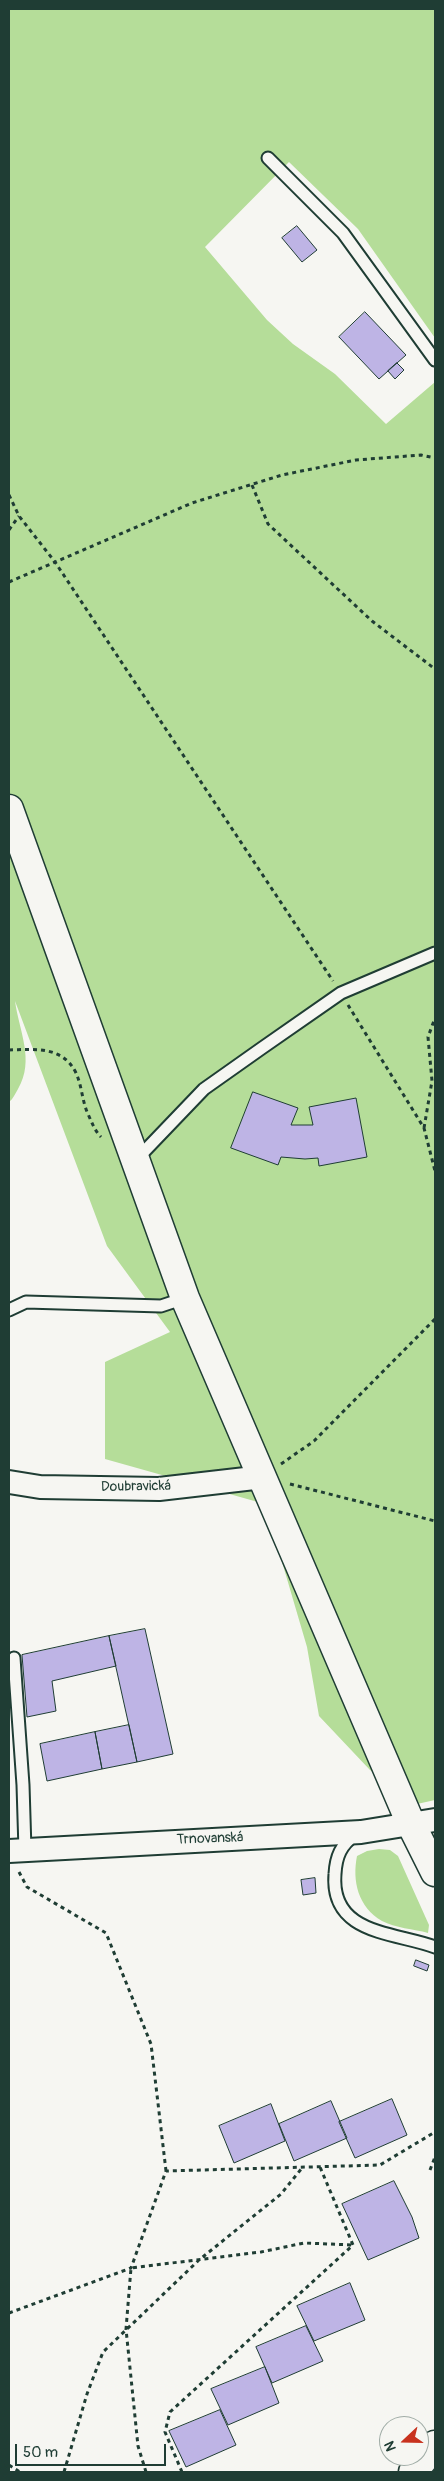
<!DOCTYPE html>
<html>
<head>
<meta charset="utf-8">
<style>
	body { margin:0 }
	#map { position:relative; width:444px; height:2481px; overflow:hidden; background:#f6f6f2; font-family:Pangolin,sans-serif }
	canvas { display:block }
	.frame { position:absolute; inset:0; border:10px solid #1f3d34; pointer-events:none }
	.north { position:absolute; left:379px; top:2416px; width:50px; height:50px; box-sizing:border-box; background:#f6f6f2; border:1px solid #a0aca6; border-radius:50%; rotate:249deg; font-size:14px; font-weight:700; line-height:20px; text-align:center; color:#1f3d34 }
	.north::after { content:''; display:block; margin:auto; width:18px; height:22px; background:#c8321e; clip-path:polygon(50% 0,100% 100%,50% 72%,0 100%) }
	.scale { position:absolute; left:15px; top:2444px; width:151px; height:22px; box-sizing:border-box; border:2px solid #1f3d34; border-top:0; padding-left:6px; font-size:15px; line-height:18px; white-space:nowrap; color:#1f3d34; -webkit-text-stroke:4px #f6f6f2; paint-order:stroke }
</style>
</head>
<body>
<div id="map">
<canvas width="444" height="2481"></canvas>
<div class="frame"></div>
<div class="north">N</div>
<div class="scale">50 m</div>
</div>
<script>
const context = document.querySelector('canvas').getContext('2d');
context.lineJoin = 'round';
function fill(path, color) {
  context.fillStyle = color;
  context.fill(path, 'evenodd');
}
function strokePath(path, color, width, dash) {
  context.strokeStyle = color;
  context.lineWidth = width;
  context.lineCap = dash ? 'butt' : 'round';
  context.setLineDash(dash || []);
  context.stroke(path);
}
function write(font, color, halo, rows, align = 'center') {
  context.font = font + ' Pangolin,sans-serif';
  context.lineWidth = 4;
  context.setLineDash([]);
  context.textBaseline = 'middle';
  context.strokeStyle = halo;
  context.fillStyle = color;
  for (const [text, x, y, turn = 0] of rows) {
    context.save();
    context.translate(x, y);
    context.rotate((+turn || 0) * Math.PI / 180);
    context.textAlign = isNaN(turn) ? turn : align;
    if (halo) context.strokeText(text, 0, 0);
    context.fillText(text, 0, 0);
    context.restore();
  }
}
const green = new Path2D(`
	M9,9H435V338L358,229L289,162L205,247L267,320L293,344L335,374L386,424L435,382V1800L417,1804L370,1770L319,1716L307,1647L265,1504L105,1459V1362L170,1332L107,1246L15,1001C19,1031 35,1060 18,1089C15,1094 13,1099 9,1102Z
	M379,1849L390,1850L398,1856L429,1925L428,1933C414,1929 395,1928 382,1921C358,1907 352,1881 357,1856L367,1851Z`);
const building = new Path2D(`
	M297,226L317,250L302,262L282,238Z
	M365,312L406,355L379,379L339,337Z
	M397,363L404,370L395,379L388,371Z
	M253,1092L298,1108L291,1125H313L309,1107L356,1098L367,1157L319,1166L318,1158L305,1159L281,1157L278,1165L231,1148Z
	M145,1629L173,1754L137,1762L109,1636Z
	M109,1636L116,1666L52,1681L56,1711L27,1717L22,1655Z
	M129,1725L137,1762L102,1769L95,1732Z
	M95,1732L102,1769L47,1781L40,1744Z
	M315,1878L316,1893L303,1895L301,1880Z
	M416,1960L429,1965L427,1971L414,1966Z
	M392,2099L407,2135L355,2158L339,2122Z
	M331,2101L347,2138L294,2161L279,2124Z
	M271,2104L285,2141L234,2163L219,2126Z
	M394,2181L412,2217L419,2238L368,2260L342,2204Z
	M350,2283L365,2320L314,2341L297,2306Z
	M306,2326L323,2361L272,2383L256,2347Z
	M265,2367L279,2403L228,2425L211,2389Z
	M220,2410L236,2445L186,2467L169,2431Z`);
const path = new Path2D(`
	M252,485L268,524L372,621L435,669
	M9,495L19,516L55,562L333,981
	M9,530L19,516
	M9,582L192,503L282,475L356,460L421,455L435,458
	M348,1005L424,1128L435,1171
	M9,1050C35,1049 63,1046 76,1073C82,1086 82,1101 88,1114C92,1123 95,1131 101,1137
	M424,1128L432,1081L428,1037L435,1018
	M281,1464L314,1441L435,1319
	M290,1484L435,1521
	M19,1872L27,1887L106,1933L151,2044L166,2171
	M430,2170L435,2157
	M9,2313L131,2268L166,2171L380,2165L435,2132
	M9,2465L20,2472
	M64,2472L87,2394L103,2352L199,2260L281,2194L302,2168
	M146,2472L138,2446L126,2329L131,2268L261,2252L304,2243L353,2245
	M182,2472L165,2432L170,2412L353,2245L320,2167`);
const lane = new Path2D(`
	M268,158L343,233L435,360
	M136,1160L204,1089L262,1048L341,993L435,953
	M9,1310L26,1302L161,1306L185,1298
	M14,1658L23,1785L25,1850
	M355,1835C341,1845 336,1856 335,1874C330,1935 395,1932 435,1947`);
const street = new Path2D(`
	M9,1482L40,1487L159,1489L263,1477
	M9,1851L361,1832L435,1820`);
const secondary = new Path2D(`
	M9,809L185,1298L411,1824L435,1872
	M413,2472L435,2445`);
const streetNames = [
	["Doubravická",136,1487,-1],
	["Trnovanská",210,1839,-2]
];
fill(green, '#b5dd99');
fill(building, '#beb4e5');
strokePath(building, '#1f3d34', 1);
strokePath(lane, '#1f3d34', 15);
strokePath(street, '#1f3d34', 26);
strokePath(secondary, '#1f3d34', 31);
strokePath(path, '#1f3d34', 3, [4, 4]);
strokePath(lane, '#f6f6f2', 11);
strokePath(street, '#f6f6f2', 22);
strokePath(secondary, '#f6f6f2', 28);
write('14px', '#1f3d34', '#f6f6f2', streetNames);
</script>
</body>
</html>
